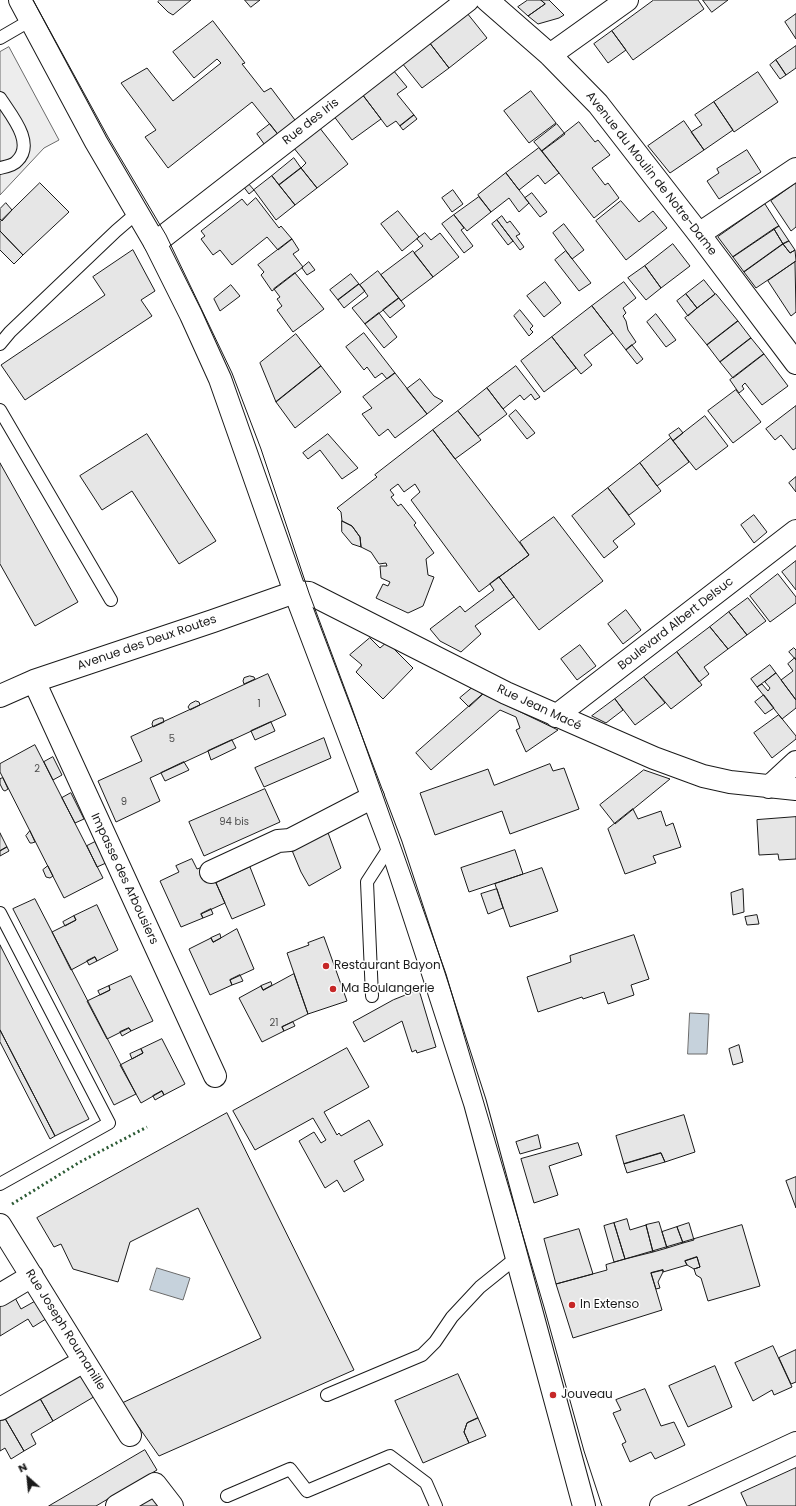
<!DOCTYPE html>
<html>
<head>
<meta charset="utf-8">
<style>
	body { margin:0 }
	#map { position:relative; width:796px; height:1506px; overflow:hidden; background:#fff; font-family:Poppins,sans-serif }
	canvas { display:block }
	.north { position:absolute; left:8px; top:1458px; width:40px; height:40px; -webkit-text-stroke:3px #fff; paint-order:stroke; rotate:333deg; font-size:11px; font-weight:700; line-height:16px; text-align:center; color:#1a1a1a }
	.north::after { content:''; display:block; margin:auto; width:14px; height:18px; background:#1a1a1a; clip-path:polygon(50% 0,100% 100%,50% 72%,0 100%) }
</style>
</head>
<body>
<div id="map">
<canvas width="796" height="1506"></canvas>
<div class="north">N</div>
</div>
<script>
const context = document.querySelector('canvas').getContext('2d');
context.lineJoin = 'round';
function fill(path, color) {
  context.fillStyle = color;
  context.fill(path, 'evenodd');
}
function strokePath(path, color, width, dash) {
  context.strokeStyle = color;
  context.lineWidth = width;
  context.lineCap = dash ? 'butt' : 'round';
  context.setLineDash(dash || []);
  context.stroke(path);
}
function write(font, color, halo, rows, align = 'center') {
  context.font = font + ' Poppins,sans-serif';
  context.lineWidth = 3;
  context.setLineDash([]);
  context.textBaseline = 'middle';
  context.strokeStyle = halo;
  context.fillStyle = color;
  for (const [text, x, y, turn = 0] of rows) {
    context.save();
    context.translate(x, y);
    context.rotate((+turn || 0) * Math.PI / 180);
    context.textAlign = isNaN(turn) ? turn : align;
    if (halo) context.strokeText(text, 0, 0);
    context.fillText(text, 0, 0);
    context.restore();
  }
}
const parking = new Path2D(`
	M9,47L59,140L44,148L0,195V52Z`);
const water = new Path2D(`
	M690,1013L709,1014L707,1054H688Z
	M157,1268L190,1278L183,1300L150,1290Z`);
const building = new Path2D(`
	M160,0H191L173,15L168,12L158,2Z
	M245,0H260L251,7Z
	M528,0H541L545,4L528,16L518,7Z
	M541,0H549L564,15L559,18L538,24L528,16L545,4Z
	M654,0H698L704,9L633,60L612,31Z
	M703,0H728L712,12Z
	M467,13L487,38L449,68L429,42Z
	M796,14V39L785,22Z
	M213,21L245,63L242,64L264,92L271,88L298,124L280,137L252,102L168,168L145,137L156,130L121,83L147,68L173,101L221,63L217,59L194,78L173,52Z
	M612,31L626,50L608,63L594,44Z
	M429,42L449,68L422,88L402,63Z
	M796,46V68L786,75L776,60Z
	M776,60L786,75L780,79L770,65Z
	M393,70L407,87L397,94L414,115L400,126L396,121L387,127L362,94Z
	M758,72L778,102L734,132L714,102Z
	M531,91L556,123L529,143L504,111Z
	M362,94L381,119L352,140L333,115Z
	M714,102L733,130L704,150L691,132L702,125L695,115Z
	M414,115L417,119L403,130L400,126Z
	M684,121L704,150L670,173L648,146Z
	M579,122L595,142L598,140L610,155L592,168L605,185L608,183L619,198L594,218L542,151Z
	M270,124L280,137L267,148L257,134Z
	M557,124L565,134L542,151L534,142Z
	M319,127L348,164L317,188L301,168L306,163L293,147Z
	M539,148L559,173L545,184L538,175L519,190L506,173Z
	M747,150L761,172L719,199L707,181L719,173L717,169Z
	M294,158L301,168L279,185L272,176Z
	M301,168L317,188L295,205L279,185Z
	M506,173L529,203L519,212L509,198L491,212L478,195Z
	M272,176L295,205L276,220L254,190Z
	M247,182L254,190L249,194L243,186Z
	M40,183L69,212L23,255L0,231V222Z
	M796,183V227L791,231L771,201Z
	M453,190L463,204L452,212L442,198Z
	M532,193L547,212L540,217L525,198Z
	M479,197L491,212L467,231L454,215Z
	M256,198L279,228L281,226L292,239L278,250L267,237L232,265L220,250L213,255L201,239L205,236L201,231L242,199L247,205Z
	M621,201L639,222L653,211L667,228L626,260L596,221Z
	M6,203L12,210L2,221L0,219V209Z
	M765,204L779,226L733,257L718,237Z
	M398,211L419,237L402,251L381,224Z
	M454,215L464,228L461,230L473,246L464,253L442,224Z
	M502,216L507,223L510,221L520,234L516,236L524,247L520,250L497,220Z
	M497,220L513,241L508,245L492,224Z
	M564,224L584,250L572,259L553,233Z
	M779,226L789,241L783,244L774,229Z
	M774,229L783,244L744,272L733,257Z
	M0,231L23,255L14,264L0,250Z
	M425,233L431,240L440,233L459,257L433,277L414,253L423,246L417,239Z
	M292,239L299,250L293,254L303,267L272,291L261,275L264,272L258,265Z
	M789,241L795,250L790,253L783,244Z
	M673,244L690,266L661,288L645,266Z
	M783,244L790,253L795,250L796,261L756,288L744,272Z
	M133,250L155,291L141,300L152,316L25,400L1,365L105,295L93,277Z
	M413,251L433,277L401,301L381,275Z
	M566,251L591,283L579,291L555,260Z
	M309,262L315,270L307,275L302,268Z
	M795,262L796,312L791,316L768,281Z
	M645,266L661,288L646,300L628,278Z
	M378,271L399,298L365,324L352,308L368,296L360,285Z
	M295,273L324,309L293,332L277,310L282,306L277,299L280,297L274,289Z
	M351,274L359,284L338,300L330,290Z
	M704,280L715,294L697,308L686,294Z
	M545,282L561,303L544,317L527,296Z
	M624,282L636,298L623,308L626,313L623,316L626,321L628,330L636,342L626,350L592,306Z
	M359,284L365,291L344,308L338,300Z
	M231,285L240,296L220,311L214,299Z
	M686,294L697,308L688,316L677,301Z
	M716,294L738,321L707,345L685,318Z
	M399,298L405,306L390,318L383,310Z
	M592,306L613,333L584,355L592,365L581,374L552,337Z
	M520,310L533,326L530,329L533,332L529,336L514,316Z
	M379,313L397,337L384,348L365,324Z
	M656,314L676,340L666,347L647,322Z
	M738,321L751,338L720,362L707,345Z
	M364,333L395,373L387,379L382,373L375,378L367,367L364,370L346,347Z
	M296,334L321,366L276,402L260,363Z
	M552,337L576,368L544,392L521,361Z
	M751,338L764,354L733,378L720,362Z
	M632,345L643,359L637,364L626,350Z
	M764,354L788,386L762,405L745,383L742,386L744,389L739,393L730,380Z
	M321,366L341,392L295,428L276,402Z
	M516,366L540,397L535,400L531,394L524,400L520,395L503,409L487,388Z
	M395,373L427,414L395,438L388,429L379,436L362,414L372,408L363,397Z
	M420,379L434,396L443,401L427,414L407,389Z
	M487,388L507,414L478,436L458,411Z
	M736,390L761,422L733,443L708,411Z
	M796,406V448L793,450L781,435L775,440L766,429Z
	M516,410L535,433L527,439L509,416Z
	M458,411L481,440L455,459L433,430Z
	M705,416L728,446L696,470L673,441Z
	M679,428L683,433L673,441L669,435Z
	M433,430L529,555L479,592L411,500L420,492L415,484L404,492L398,484L390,490L394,495L391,497L398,506L401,504L416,523L414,525L434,553L426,559L428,575L434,577L423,606L408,613L376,598L383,584L388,586L390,582L381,578L380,566H387L386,563L379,564L371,552L361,547L360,537L352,526L342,521L341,512L337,508L377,477L375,475Z
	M147,434L216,541L179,564L132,491L102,510L80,476Z
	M328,434L358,468L342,479L320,450L308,459L303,453Z
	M671,438L689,462L657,486L640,463Z
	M0,463L78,602L35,626L0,564Z
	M640,463L661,491L629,515L608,488Z
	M796,477V492L789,483Z
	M608,488L635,524L613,541L618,547L604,558L572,516Z
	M754,515L767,532L754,543L741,525Z
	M554,517L603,581L539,630L499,577L529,555L520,542Z
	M342,521L352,526L360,537L361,547L352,544L342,532Z
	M796,561V590L782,572Z
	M778,574L796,597V603L770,622L750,596Z
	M499,577L514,597L475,626L481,634L461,652L440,641L430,629L460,606L465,612L494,590L490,584Z
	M748,598L766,621L747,635L729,612Z
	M626,610L641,630L623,644L608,624Z
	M729,612L747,635L728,649L710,627Z
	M710,627L728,649L704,667L709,674L699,682L677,652Z
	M370,638L380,648L387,642L413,668L383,699L356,672L362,665L350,655Z
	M580,645L596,666L577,680L561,659Z
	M794,648L796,650V660L789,652Z
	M677,652L702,685L671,709L644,677Z
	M795,658L796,660V700L781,680L793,671L788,664Z
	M770,665L776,673L757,687L751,679Z
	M776,673L796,700V708L782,719L757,687L762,684L768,691L770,688L765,682Z
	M268,674L286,715L150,778L160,801L116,822L98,781L142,761L131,737Z
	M250,676L254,677L255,679L244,684L243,681L244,678Z
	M644,677L665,703L635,725L615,699Z
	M472,688L483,694L469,707L460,698Z
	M483,694L558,730L526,752L516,730L520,728L516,717L500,710L431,770L416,753Z
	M764,695L774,708L765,714L755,702Z
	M615,699L623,710L606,723L592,716Z
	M196,701L199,702L200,705L190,710L188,707L190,704Z
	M779,715L796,736V739L772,758L754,733Z
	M160,718H163L164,722L153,727L152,724L153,721Z
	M271,722L275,731L255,740L251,731Z
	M324,738L331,758L264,787L255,768Z
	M232,740L236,748L211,760L208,751Z
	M35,745L103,878L64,898L0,772V764Z
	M53,757L62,775L53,780L44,762Z
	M184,762L189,770L165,781L161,773Z
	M550,764L553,771L564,768L579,809L510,834L502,811L435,835L420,793L488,769L494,785Z
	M644,770L670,779L615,824L600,805Z
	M3,778L8,789L5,791L3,790L0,784V779Z
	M265,789L280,822L204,856L189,822Z
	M71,793L84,819L75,823L62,798Z
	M633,809L638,819L661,811L666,826L673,823L681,847L653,856L656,863L625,874L608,829Z
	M796,817V859L779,860L778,854L759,855L757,820Z
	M327,830L341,868L309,886L301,872L291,848Z
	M30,831L35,842L32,843H30L26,836Z
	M0,833L7,847L0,851Z
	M95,842L106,863L97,867L87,846Z
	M7,847L9,851L0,856V851Z
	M515,850L523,874L469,892L461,868Z
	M192,859L197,869L208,865L225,903L201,914L203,918L181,927L160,881L179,872L176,866Z
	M48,866L53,876L50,878L46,877L43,870Z
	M250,867L265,905L232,919L216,883Z
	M542,868L558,911L510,927L495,884Z
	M497,889L503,908L488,914L481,894Z
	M743,889L744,912L733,915L731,893Z
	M35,899L136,1094L114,1105L13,909Z
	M97,905L118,950L97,961L95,957L71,970L52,932L76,920L74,916Z
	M211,909L213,914L203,918L201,914Z
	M757,915L759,924L747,925L745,917Z
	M74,916L76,920L65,926L63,922Z
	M237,929L254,969L230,980L232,985L210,995L189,949L211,938L213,942Z
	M220,934L221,938L213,942L211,938Z
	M634,935L649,979L631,985L634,995L608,1004L604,992L583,999L582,997L538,1012L527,977L571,962L570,956Z
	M324,937L347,1001L308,1014L287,953L309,945L308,943Z
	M0,945L89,1119L55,1136L0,1030Z
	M95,957L97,961L89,965L87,961Z
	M294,974L308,1014L282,1027L284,1031L262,1042L239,998L261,986L263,990Z
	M240,975L243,981L232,985L230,980Z
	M131,976L153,1021L131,1031L129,1028L107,1039L87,1001L110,990L109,986Z
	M271,982L272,985L263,990L261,986Z
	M109,986L110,990L100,995L98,991Z
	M419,990L436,1047L417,1053L416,1050L412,1052L402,1021L364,1042L353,1022L393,1000Z
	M293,1022L295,1026L284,1031L282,1027Z
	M129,1028L131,1031L122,1036L120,1032Z
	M0,1030L55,1136L50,1139L0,1042Z
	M162,1039L185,1084L164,1095L162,1091L141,1103L120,1065L143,1053L141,1049Z
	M739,1045L743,1062L733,1065L729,1049Z
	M347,1048L369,1087L324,1112L337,1135L339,1133L341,1136L369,1120L383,1145L354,1161L364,1180L344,1192L337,1180L325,1188L299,1141L314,1132L321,1143L326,1140L313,1118L255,1150L233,1111Z
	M141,1049L143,1053L132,1059L130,1054Z
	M162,1091L164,1095L155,1100L153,1096Z
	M227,1113L354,1370L159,1456L122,1403L261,1338L198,1208L130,1242L118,1282L73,1269L61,1244L54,1247L37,1218Z
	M684,1115L695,1152L665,1162L661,1153L624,1164L616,1136Z
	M538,1135L541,1148L520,1154L516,1142Z
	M578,1143L582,1155L549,1166L558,1195L534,1203L521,1159Z
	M661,1153L665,1162L627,1173L624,1164Z
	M796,1177V1208L786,1181Z
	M627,1219L630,1230L646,1225L653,1252L625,1259L614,1223Z
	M659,1222L667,1248L653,1252L646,1225Z
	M614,1223L625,1259L614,1262L604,1226Z
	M689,1223L694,1240L683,1243L677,1227Z
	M742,1225L760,1286L708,1301L701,1278L696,1275L694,1269L700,1267L697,1257L685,1261L687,1265L663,1272V1270L651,1273L662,1310L573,1338L556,1284L607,1270L606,1265Z
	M677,1227L683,1243L667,1248L662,1232Z
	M579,1229L593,1274L556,1284L544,1239Z
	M697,1257L700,1267L694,1269L687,1265L685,1261Z
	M663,1270V1272L658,1282L660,1288L656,1289L651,1273Z
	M13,1294L21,1309L37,1300L49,1317L33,1327L28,1319L0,1336V1301Z
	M773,1346L792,1387L774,1395L772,1390L753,1401L735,1363Z
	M796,1350V1382L791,1384L779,1358Z
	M715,1366L732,1407L688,1427L669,1386Z
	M82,1370L97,1395L53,1421L38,1395Z
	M458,1374L478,1418L467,1423L464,1432L469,1443L423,1463L395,1401Z
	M645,1389L661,1426L674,1422L685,1445L655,1459L651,1452L630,1462L622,1444L626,1442L613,1413L621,1410L616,1400Z
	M38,1395L53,1421L31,1434L36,1444L24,1451L3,1415Z
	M3,1415L24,1451L11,1459L5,1448L0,1451V1417Z
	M478,1418L486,1436L469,1443L464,1432L467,1423Z
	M145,1450L157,1470L96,1506H49Z
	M796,1468V1506H747L741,1493Z
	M153,1498L158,1506H138Z`);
const lane = new Path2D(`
	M0,38L31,20
	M0,98C10,114 36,143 17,161C14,165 5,167 0,168
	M0,344L10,332L116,231L138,212
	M0,410L111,600
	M0,913L109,1123L0,1184
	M372,996L367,882L391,845
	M327,1395L422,1355L435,1342L452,1317L480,1287L516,1258
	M227,1496L290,1469L307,1491L390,1456L426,1483L436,1506`);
const street = new Path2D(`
	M487,0L550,55L598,104L699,234L796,363
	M550,55L627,0
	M699,234L796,169
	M155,243L468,0
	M34,681L215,1076
	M0,696L34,681L213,621L295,592L309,593L506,693L654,758L703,776L730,782L796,789
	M556,716L796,531
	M769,787L796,762
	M211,872L278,841L290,840L373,797
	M0,1225L130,1435
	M0,1295L32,1276
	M0,1409L84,1361
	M117,1506L155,1484L172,1506
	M661,1506L796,1443`);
const secondary = new Path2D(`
	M20,0L96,142L155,243L191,315L220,379L295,592L391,845L434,976L475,1103L584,1506`);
const tram = new Path2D(`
	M33,0L108,137L166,235L232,373L261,449L309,593L352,708L446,974L544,1307L584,1451L602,1506`);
const hedge = new Path2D(`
	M12,1204L80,1162L147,1127`);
const markers = [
	[326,966,4,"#c62828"],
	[333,989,4,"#c62828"],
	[572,1305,4,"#c62828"],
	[553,1395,4,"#c62828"]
];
const numberNames = [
	["1",259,704],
	["5",172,739],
	["2",37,769],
	["9",124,802],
	["94 bis",234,822],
	["21",274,1023]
];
const streetNames = [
	["Rue des Iris",311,122,-38],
	["Avenue du Moulin de Notre-Dame",651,174,52],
	["Boulevard Albert Delsuc",676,624,-38],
	["Avenue des Deux Routes",147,643,-19],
	["Rue Jean Macé",539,708,25],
	["Impasse des Arbousiers",124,879,65],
	["Rue Joseph Roumanille",65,1330,58]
];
const poiNames = [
	["Restaurant Bayon",334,966],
	["Ma Boulangerie",341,989],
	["In Extenso",580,1305],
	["Jouveau",561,1395]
];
fill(parking, '#ededed');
strokePath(parking, '#6a6a6a', 1);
fill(water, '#c6d2dc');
strokePath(water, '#6a6a6a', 1);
fill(building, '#e6e6e6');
strokePath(building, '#1a1a1a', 1);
strokePath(lane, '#1a1a1a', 14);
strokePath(street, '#1a1a1a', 24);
strokePath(secondary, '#1a1a1a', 24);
strokePath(lane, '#fff', 12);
strokePath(street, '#fff', 22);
strokePath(secondary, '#fff', 22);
strokePath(tram, '#1a1a1a', 1);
strokePath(hedge, '#2b5a34', 3, [2, 3]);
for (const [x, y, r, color] of markers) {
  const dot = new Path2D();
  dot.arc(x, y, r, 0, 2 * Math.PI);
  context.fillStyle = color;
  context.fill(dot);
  strokePath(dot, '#fff', 1.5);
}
write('10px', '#4d4d4d', null, numberNames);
write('12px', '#1a1a1a', '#fff', streetNames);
write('12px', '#1a1a1a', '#fff', poiNames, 'left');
</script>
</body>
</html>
